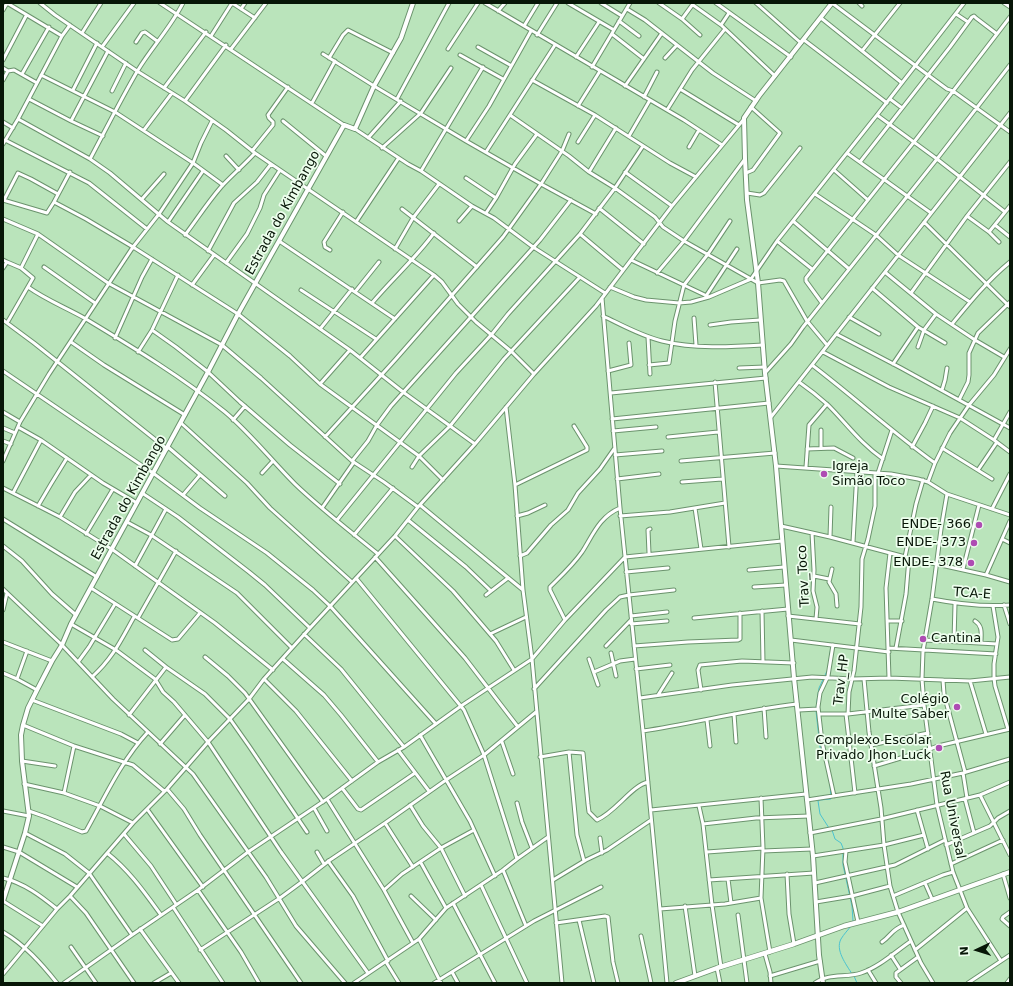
<!DOCTYPE html>
<html>
<head>
<meta charset="utf-8">
<style>
	body { margin:0 }
	#map { position:relative; width:1013px; height:986px; overflow:hidden; background:#bae4bb; font-family:"DejaVu Sans",sans-serif }
	canvas { display:block }
	.frame { position:absolute; inset:0; border:4px solid #071607; pointer-events:none }
	.north { position:absolute; left:957px; top:930px; width:40px; height:40px; -webkit-text-stroke:3px #edfeed; paint-order:stroke; rotate:266deg; font-size:11px; font-weight:700; line-height:16px; text-align:center; color:#071607 }
	.north::after { content:''; display:block; margin:auto; width:14px; height:18px; background:#071607; clip-path:polygon(50% 0,100% 100%,50% 72%,0 100%) }
</style>
</head>
<body>
<div id="map">
<canvas width="1013" height="986"></canvas>
<div class="frame"></div>
<div class="north">N</div>
</div>
<script>
const context = document.querySelector('canvas').getContext('2d');
context.lineJoin = 'round';
function strokePath(path, color, width, dash) {
  context.strokeStyle = color;
  context.lineWidth = width;
  context.lineCap = dash ? 'butt' : 'round';
  context.setLineDash(dash || []);
  context.stroke(path);
}
function write(font, color, halo, rows, align = 'center') {
  context.font = font + ' "DejaVu Sans",sans-serif';
  context.lineWidth = 3.5;
  context.setLineDash([]);
  context.textBaseline = 'middle';
  context.strokeStyle = halo;
  context.fillStyle = color;
  for (const [text, x, y, turn = 0] of rows) {
    context.save();
    context.translate(x, y);
    context.rotate((+turn || 0) * Math.PI / 180);
    context.textAlign = isNaN(turn) ? turn : align;
    if (halo) context.strokeText(text, 0, 0);
    context.fillText(text, 0, 0);
    context.restore();
  }
}
const stream = new Path2D(`
	M828,668L831,647
	M816,708L819,688L827,671
	M816,711L820,747L824,757
	M829,828L820,814L818,801L820,800L831,799L830,783
	M832,830L835,839L841,843L843,848V865L852,906L853,921
	M851,926C848,930 844,934 841,939C835,950 846,964 852,974
	M854,976L857,983`);
const minor = new Path2D(`
	M7,3L62,36
	M40,3L55,15L137,71L185,101L226,130L255,153L434,275L442,282L458,304L476,322L512,352L534,374
	M160,3L344,125
	M485,3L684,120L722,145
	M568,3L614,30
	M601,3L622,16
	M659,3L682,19L700,35
	M716,3L791,57
	M756,3L801,43
	M832,3L928,75L947,89L953,91L1010,132
	M859,3L862,6
	M1004,3L1010,7
	M693,5L721,25L775,76
	M241,9L245,3
	M627,9L645,20L713,73L756,101
	M3,10L7,3
	M498,11L505,3
	M956,14L968,22
	M821,18L902,83
	M682,19L693,4
	M619,21L639,36
	M721,25L729,13
	M524,26L538,3
	M82,33L101,3
	M612,34L644,59
	M537,35L557,3
	M211,36L232,3L255,18
	M804,40L887,103
	M136,42L142,33L145,32L157,41
	M102,47L134,3
	M478,47L510,65
	M231,49L266,3
	M448,49L478,3
	M862,51L900,3
	M323,54L374,86L466,141L541,184L596,214
	M460,55L503,79
	M576,57L599,22
	M329,58L343,35L348,30L393,53
	M665,58L677,45
	M3,60L26,16
	M592,67L630,3
	M3,68L8,71L14,70L37,83
	M22,74L49,27
	M41,75L115,112L193,163L223,185
	M3,80L8,71
	M532,80L595,115L670,163L696,177
	M625,86L662,33
	M164,88L206,32
	M680,89L739,125
	M73,90L97,43
	M112,91L126,63
	M644,97L657,72
	M29,99L71,121L103,136
	M397,99L449,3
	M890,99L902,108
	M185,101L226,45
	M312,103L335,61
	M578,106L600,71
	M667,110L692,70L725,29
	M510,115L569,156L589,172L615,188L655,217L663,227L684,241L758,283L780,280L784,281L807,321L827,345
	M877,115L937,159L1005,212
	M18,119L90,159L110,173L168,222L350,350L403,392L475,444
	M71,121L108,51
	M283,121L326,156
	M3,122L13,128
	M355,129L408,164L421,171L472,206L494,218L533,247L605,293
	M144,130L172,93
	M629,136L650,100
	M368,138L401,101
	M5,140L89,183L147,229
	M466,141L489,106L531,31
	M578,142L595,115
	M3,144L18,119L62,36L70,25
	M689,147L699,130
	M382,148L421,113L451,68
	M252,151L273,125V122L269,118L268,115L288,87
	M486,152L555,45
	M847,153L931,213
	M226,156L239,170
	M90,159C106,129 121,99 138,70C152,47 171,27 183,3
	M860,162L950,47L972,17L974,16L976,18L997,34
	M834,170L868,200
	M421,171L483,67
	M589,172L616,128
	M625,172L672,206
	M746,173L753,170L780,133L751,107
	M466,178L496,198
	M747,193L760,195L764,193L800,148
	M815,194L876,235L898,255L970,302
	M142,199L164,174
	M3,200L47,213L54,202L70,172
	M4,200L18,173L31,179L58,194
	M54,202L86,219L133,247L238,314L290,356L320,384L419,456L443,480
	M599,208L644,244
	M402,209L477,267
	M486,213L496,198L515,164L537,134
	M967,216L989,232L999,242
	M3,219L38,234L108,283L222,345L261,378L352,461L384,482L418,507
	M459,221L472,206
	M793,221L848,268
	M168,222L203,171
	M356,222L398,159
	M924,222L1010,307
	M995,225L1010,237
	M989,232L1010,206
	M580,234L623,270
	M185,235C197,219 208,202 221,187C232,175 244,165 255,153
	M279,241L395,319
	M777,241L812,269
	M395,249L413,218L439,184
	M330,250L325,247L324,242L343,212
	M208,251L234,203L257,182L271,164
	M3,260L7,262L3,268
	M631,260L709,297
	M226,263L247,234L260,208L264,195L280,170
	M44,267L95,303
	M21,268L38,234
	M657,273L684,241L745,159
	M886,273L936,314L975,340L1004,357
	M192,285L214,255
	M28,287C46,300 67,308 86,319C134,348 182,377 225,412C250,433 271,460 295,484C321,509 350,531 378,554
	M610,287L634,297L646,300L679,303L691,302L709,297L751,279L777,241L877,115L964,3
	M872,288L918,327L945,343
	M301,290L376,339
	M355,292L379,262
	M911,293L967,216L1010,162
	M706,296L737,249
	M602,298L620,508L643,731L667,983
	M372,303C392,279 416,258 434,233
	M822,303L806,281V278L914,142L1010,17
	M603,316C622,325 641,336 662,341C694,349 730,347 763,345
	M849,317L879,334
	M694,318L696,345
	M3,320L34,343L167,449
	M7,323L33,278L21,268L7,262
	M952,324C970,302 988,280 1010,262
	M710,325L731,322L760,320
	M320,329L352,289
	M152,330L176,347L208,372L240,402L290,445L340,484
	M836,334L901,368L1010,428
	M648,337L650,374
	M115,338L142,277L152,259
	M71,342L104,365L185,415
	M918,347L924,330L936,314
	M138,352L152,330L178,275
	M823,352L889,387L960,418L994,440L1010,452
	M360,358L434,275
	M893,364L918,327
	M649,365L669,363L675,321L684,285L708,254L730,221
	M812,365C854,397 892,432 935,463
	M739,368L765,367
	M3,371L153,473L200,508L267,553L313,590L330,606L436,724
	M608,371L631,365L629,343
	M765,373L791,344L803,327L937,159L1010,65
	M715,382L729,547
	M799,382C809,389 819,397 828,405C847,424 860,443 883,459
	M320,384L350,350
	M942,390L945,380L947,368
	M611,393L766,378
	M959,400L968,382L969,375V353L978,333L1010,302
	M506,407L515,485L523,590L532,659L562,983
	M3,412L20,422
	M771,417L1010,113
	M612,419L769,403
	M233,420L245,406
	M181,423L247,483L270,508L352,582
	M18,427L41,440L103,483L137,503
	M3,428L15,433
	M821,430V448
	M613,431L656,427
	M325,437L395,360L503,237L541,184L562,151L569,134
	M668,437L718,432
	M994,440L1010,412
	M3,441L11,444
	M168,447L225,496
	M912,447L925,423L933,406
	M942,448L992,479
	M807,449L834,448L853,458
	M615,455L662,451
	M3,461L20,422L49,374L133,247L159,214L193,163L201,143L212,121
	M352,461L368,441L377,425L391,406L540,240L571,200
	M681,461L775,453
	M776,466L891,474L918,479L928,482L947,494L1010,515
	M412,467L419,456L450,426L504,359L580,277
	M806,467L809,425L827,404
	M978,470L997,442
	M262,473L273,461
	M878,473L892,430
	M617,479L659,474
	M682,482L722,479
	M928,482L935,463L950,433L969,405L994,375L1010,349
	M515,485L587,450V447L574,426
	M3,488L60,517L113,550L215,623L273,670
	M13,493L41,440
	M142,493L178,517L249,572L265,585L310,628
	M947,494L941,529L932,599L923,651L922,679L924,705L937,805L953,872L967,908L1001,961
	M183,495L200,475
	M420,505L523,590
	M38,506L51,484L67,458
	M322,508L354,462
	M695,508L701,549
	M992,509L1010,474
	M517,516L528,513L545,505
	M620,516L670,512L725,503
	M60,517L75,492L91,475
	M3,519L97,577
	M337,520L456,373L492,334L508,314L580,234L615,188L643,146
	M408,520L466,567L491,591
	M127,522L151,535L237,593L292,648
	M781,526L830,537L909,558L986,575L1010,582
	M812,533L814,570L813,591L817,607L816,619
	M86,534L113,489
	M354,535L393,488
	M395,536L453,591L472,613L496,641L514,670
	M830,537L831,507
	M1002,539L1010,543
	M853,542L857,471
	M3,546L22,561L52,594L76,615
	M649,553L648,530L650,529
	M520,556L527,553L551,525L568,510L578,493L600,469L614,449
	M375,557L465,658L518,727
	M905,557L916,504L923,480
	M135,566L166,509
	M832,569L829,582L836,594L837,606
	M963,569L979,505
	M749,570L784,567
	M626,572L668,568
	M986,575L1010,521
	M814,576L829,579
	M356,578L464,710L484,755L517,859
	M754,587L786,585
	M91,588L172,640L178,639L200,613
	M3,589L62,645L113,699L193,774L266,877L296,926L345,983
	M486,595L508,578
	M932,599C958,604 984,607 1010,605
	M1004,605L1010,624
	M993,606L998,637L994,664V678L995,686L1008,729
	M3,610L7,593
	M762,611L763,662
	M631,616L667,612
	M788,616L860,624
	M138,618L176,551
	M694,618L788,609
	M565,620L550,590V587C561,576 573,565 582,552C593,535 599,517 620,508
	M888,621H902
	M975,621C983,626 981,634 981,642
	M71,624L116,650L155,679L163,692L174,702L208,742L281,852L368,973
	M631,624L667,621
	M304,634L341,669L404,747
	M490,634L526,617
	M791,640L889,652
	M925,640L997,644
	M954,641L955,604
	M3,642L52,661
	M833,645L828,676L820,693L818,707L822,742L834,796
	M606,646L631,620
	M634,646L688,642L738,640L740,639V613
	M888,648L996,654
	M896,648L906,594L909,558
	M145,650L166,667L205,694L230,719L249,746L307,832
	M611,653L616,676
	M205,657L228,676L245,693L323,802
	M283,659L324,695L341,715L378,762
	M589,659L598,685
	M78,662L89,647L115,604
	M636,669L670,665
	M594,672L620,661L635,659
	M3,673L17,679L37,690
	M92,677C113,658 121,640 134,617
	M889,678L886,588L890,553
	M17,679L27,651
	M264,679L296,711L352,781
	M864,679L869,732L881,808L884,845L890,886L898,912L921,963L933,983
	M943,680L944,694L965,772
	M970,681L986,734
	M534,689L606,610L620,597L629,595L674,590
	M701,690L698,670L700,665L742,661L794,663
	M658,695L672,673
	M640,698L732,685L812,677L853,679L889,678L970,681L1010,677
	M32,700L121,734L138,743
	M764,708L766,737
	M799,710L818,709
	M734,714L736,742
	M819,714H848L924,705
	M846,714L855,793
	M848,714L849,692L854,671L861,607L862,559L868,539L875,506V473
	M129,715L166,667
	M707,720L710,746
	M23,725L74,746L133,765L164,791
	M643,731C695,723 745,710 797,704
	M420,735L470,821L495,876
	M502,742L513,774
	M160,744L185,715
	M871,745L928,733
	M398,750L429,791
	M569,752L577,835L584,861
	M540,757L569,752L583,753L588,804L589,812L597,820C616,812 631,786 648,782
	M22,761L55,766
	M874,766L924,751L938,746L1010,729
	M963,773L967,798
	M24,784L64,793L100,806L133,823
	M342,788L358,809L361,810L415,773
	M167,789L184,809L200,835L301,983
	M64,793L74,746
	M980,795L1010,855
	M761,798L763,848L761,898L770,952
	M327,799L384,890L413,943
	M965,799L974,833
	M807,800L911,784L963,773L1010,759
	M517,803L522,822L532,848
	M410,805L423,826L441,848L465,896
	M699,806L703,824L712,905L721,967
	M314,808L327,831
	M147,809L203,887
	M651,810L806,794
	M917,810L928,849
	M3,811L29,816
	M29,811L46,817L82,832L86,831C105,797 121,761 148,732
	M385,823L413,867
	M703,824L756,818L809,816
	M25,833L65,854L89,873L132,935
	M810,833L881,819L980,795L1010,782
	M124,834L151,866L176,904
	M600,838L602,853
	M946,845L990,826L998,818L1010,811
	M3,847L19,852L77,887
	M763,851L812,849
	M846,851L845,862L858,922
	M317,852L324,864
	M707,852L763,848
	M107,853C129,870 145,893 161,915
	M813,856L884,845L924,835
	M328,861L353,896L388,961
	M421,863L446,908
	M951,864L1003,840
	M503,870L526,926
	M787,874L789,914L794,944
	M1003,874L1010,898
	M3,878C24,883 41,896 57,909
	M728,879L731,903
	M553,880L586,860L607,850L651,820
	M709,880L814,873
	M815,883L895,865L945,840
	M925,883L932,899
	M481,885L527,983
	M198,890L241,952L259,983
	M384,890L402,874L441,848L474,830
	M70,896L86,913L134,983
	M411,896L436,920
	M893,896L943,875L953,872
	M3,901L43,926
	M816,902L852,896L890,886
	M453,903L495,983
	M685,906L695,976
	M173,907L223,983
	M660,909L725,904L761,898
	M1010,912L1003,917L1002,919L1010,926
	M738,915L747,983
	M579,920L594,983
	M556,923L605,916L608,917L613,962L618,983
	M140,929L179,983
	M3,932C25,945 41,963 57,983
	M641,936L651,983
	M419,939L441,983
	M882,942C892,935 891,930 904,925
	M71,947L96,983
	M200,950L280,898L303,881L330,860L385,823L446,780L484,755L536,712
	M915,950L967,908
	M765,954L770,972L771,983
	M891,955L900,969
	M386,962L399,983
	M717,968L720,983
	M868,970L876,983
	M452,972L458,983
	M3,974L57,909L70,896L133,823L167,789L208,742L249,699L264,679L310,628L395,536L418,507L475,444L534,374L596,306L672,206L744,119
	M770,976L820,961
	M64,983L132,935L198,890L248,852L327,799L378,762L404,747L461,706L532,659L565,620L625,557L782,541
	M154,983L171,973
	M354,983L419,939L446,908L503,870L517,859L548,837
	M434,983L534,921L601,887
	M815,983C828,973 846,978 861,973C879,967 895,952 911,941
	M901,983L896,977V973L918,957
	M968,983L1010,955
	M1007,983L1010,979`);
const tertiary = new Path2D(`
	M3,901L25,833L29,816L22,761L21,735L23,725L28,708L37,690L52,661L62,645L71,624L208,372L238,314L344,125L355,129L374,86L401,38L413,3
	M823,983L819,955L813,856L794,678L776,466L765,373L758,283L747,200L745,159L744,118L759,96L832,3`);
const secondary = new Path2D(`
	M676,983L717,968L794,944L844,926L898,912L1010,872`);
const markers = [
	[824,474,4,"#ae4cb3"],
	[979,525,4,"#ae4cb3"],
	[974,543,4,"#ae4cb3"],
	[971,563,4,"#ae4cb3"],
	[923,639,4,"#ae4cb3"],
	[957,707,4,"#ae4cb3"],
	[939,748,4,"#ae4cb3"]
];
const streetNames = [
	["Estrada do Kimbango",283,213,-61],
	["Estrada do Kimbango",129,498,-61],
	["Trav_Toco",804,576,-93],
	["TCA-E",972,594,4],
	["Trav_HP",842,680,-83],
	["Rua Universal",952,815,79]
];
const poiNames = [
	["Igreja",832,467,"left"],
	["Simão Toco",832,482,"left"],
	["ENDE- 366",971,525],
	["ENDE- 373",966,543],
	["ENDE- 378",963,563],
	["Cantina",931,639,"left"],
	["Colégio",949,700],
	["Multe Saber",949,715],
	["Complexo Escolar",931,741],
	["Privado Jhon Luck",931,756]
];
strokePath(stream, '#4bc2cf', 1);
strokePath(minor, '#6b936d', 5);
strokePath(tertiary, '#6b936d', 6);
strokePath(secondary, '#6b936d', 6);
strokePath(minor, '#fff', 3);
strokePath(tertiary, '#fff', 4);
strokePath(secondary, '#fff', 4.5);
for (const [x, y, r, color] of markers) {
  const dot = new Path2D();
  dot.arc(x, y, r, 0, 2 * Math.PI);
  context.fillStyle = color;
  context.fill(dot);
  strokePath(dot, '#edfeed', 1.5);
}
write('13px', '#071607', '#edfeed', streetNames);
write('13px', '#071607', '#edfeed', poiNames, 'right');
</script>
</body>
</html>
